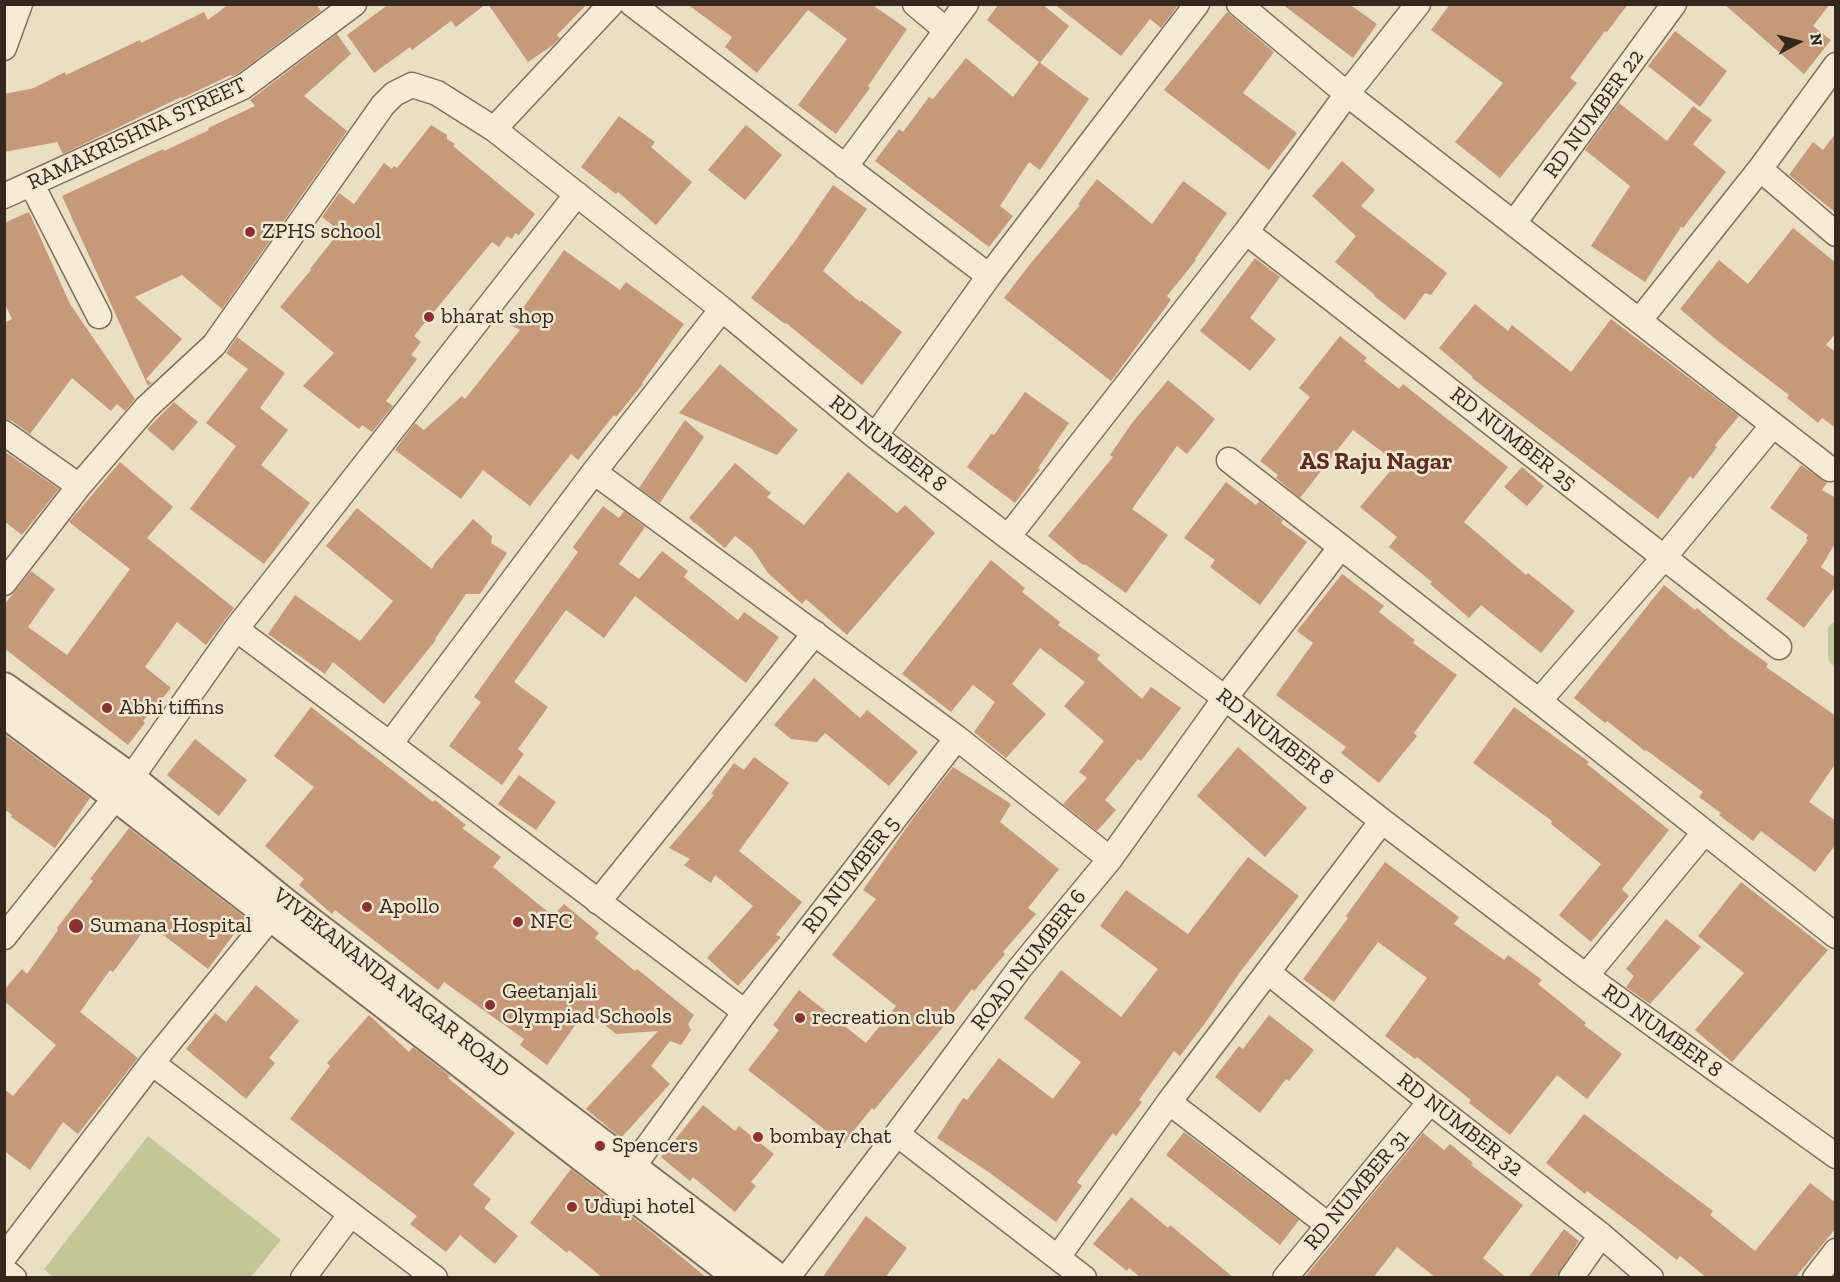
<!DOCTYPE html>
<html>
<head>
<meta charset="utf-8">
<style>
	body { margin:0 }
	#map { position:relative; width:1840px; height:1282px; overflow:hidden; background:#eadec3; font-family:"Zilla Slab",serif }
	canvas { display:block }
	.frame { position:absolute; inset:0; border:6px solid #34281e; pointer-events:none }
	.north { position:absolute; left:1768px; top:12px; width:60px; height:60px; -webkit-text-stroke:4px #f2e8d2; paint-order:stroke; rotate:83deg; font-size:16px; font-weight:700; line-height:24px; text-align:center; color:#34281e }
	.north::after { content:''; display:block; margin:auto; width:21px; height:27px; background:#34281e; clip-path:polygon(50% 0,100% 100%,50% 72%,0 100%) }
</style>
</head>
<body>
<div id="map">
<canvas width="1840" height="1282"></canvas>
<div class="frame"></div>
<div class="north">N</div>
</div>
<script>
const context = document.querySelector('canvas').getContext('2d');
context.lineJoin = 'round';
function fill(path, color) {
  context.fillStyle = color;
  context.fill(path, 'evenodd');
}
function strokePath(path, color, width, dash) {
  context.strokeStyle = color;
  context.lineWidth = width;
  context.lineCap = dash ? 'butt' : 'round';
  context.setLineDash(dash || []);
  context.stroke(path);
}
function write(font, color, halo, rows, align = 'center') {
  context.font = font + ' "Zilla Slab",serif';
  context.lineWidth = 5;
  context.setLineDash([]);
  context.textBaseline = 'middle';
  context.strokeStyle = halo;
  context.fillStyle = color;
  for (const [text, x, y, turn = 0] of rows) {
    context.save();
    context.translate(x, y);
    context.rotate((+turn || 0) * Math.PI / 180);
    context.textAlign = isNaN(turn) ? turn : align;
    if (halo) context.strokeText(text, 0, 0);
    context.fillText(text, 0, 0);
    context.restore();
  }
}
const green = new Path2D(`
	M1835,620V669L1828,659V628Z
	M148,1136L281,1240L251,1277L54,1278L44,1269Z`);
const building = new Path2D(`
	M229,4H316L321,11L236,75L232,76L231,75L182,98L181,97L63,154L57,142L4,152V94L34,88L65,72L66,75L140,40L141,43L204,12L208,20Z
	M389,4H486L456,27L451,21L412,50L410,47L374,73L347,35Z
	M488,4H587L557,35L560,38L553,45L528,62Z
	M687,4H871L907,29L868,86L870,88L836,134L798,105L847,39L808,10L757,73L725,47L732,37Z
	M999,4H1042L1069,26L1040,63L987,20Z
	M1054,4H1179L1161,28L1150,19L1121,56Z
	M1282,4H1349L1377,24L1353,58Z
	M1450,4H1628L1607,32L1605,31L1570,78L1577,83L1500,178L1455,142L1503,83L1431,30Z
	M1724,4H1830L1813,26L1831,40L1804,74Z
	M1227,12L1274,52L1243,93L1297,133L1269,170L1164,90Z
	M1675,31L1727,71L1700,107L1648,66Z
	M337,34L351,54L304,96L347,131L222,309L182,275L135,297L182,339L146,379L152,383L148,386L62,196L163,149L164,151L209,130L208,128L255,106L250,100Z
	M966,58L1013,97L1039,62L1089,99L1040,170L1029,162L1000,206L1013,216L989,247L875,161L899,129L903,132L929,97L933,99Z
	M1619,103L1667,141L1693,106L1712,120L1693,144L1726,172L1683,228L1681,227L1645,282L1591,246L1630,186L1585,150Z
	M619,116L655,142L651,147L692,182L656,225L618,192L616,194L581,167Z
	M431,125L447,135V139L455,144L453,146L535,214L519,235L515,233L512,239L507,236L499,247L492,242L422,326L414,336L421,342L411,355L417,359L386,401L393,406L372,432L362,425L359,429L303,386L334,353L280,307L311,270L310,269L340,231L322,217L339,193L354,204L384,163L392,169L394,166L397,168Z
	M746,125L782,155L745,200L708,170Z
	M1836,133V213L1789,175L1813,142L1823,150Z
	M1342,161L1375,190L1361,206L1447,273L1431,295L1425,293L1405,320L1374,296L1375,295L1335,262L1356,236L1312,196Z
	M1097,179L1152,224L1183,181L1227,213L1195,259L1196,260L1167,296L1171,300L1111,381L1004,298L1030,264L1080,205L1078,204Z
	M833,185L867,209L823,271L860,302L861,300L902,332L862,385L786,323L785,324L751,298L795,241Z
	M29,212L70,304L135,399L125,411L117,404L111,411L72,378L30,434L12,421L4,419V323L12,319L4,302V223Z
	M1793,228L1836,263V333L1826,345L1836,352V428L1822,418L1818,423L1787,398L1789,395L1719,342L1680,309L1719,260L1748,284Z
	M564,250L620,290L626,282L684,324L642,383L643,384L616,417L614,415L578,460L571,454L530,506L483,470L461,499L395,450L415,423L424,430L462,396L465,399L520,330L511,325Z
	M1255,258L1280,277L1250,318L1276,339L1250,371L1200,331Z
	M1475,304L1508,331L1512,325L1571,372L1611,319L1739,416L1715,445L1717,447L1693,479L1690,476L1658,519L1472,378L1473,377L1439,348Z
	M1340,336L1367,358L1364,361L1399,389L1403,384L1508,467L1464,522L1526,575L1528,573L1575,611L1541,653L1481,605L1469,618L1430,584L1432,582L1389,547L1397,537L1360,507L1397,463L1353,430L1300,498L1276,478L1278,475L1260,461L1310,397L1299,388Z
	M237,337L285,373L260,408L288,430L261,465L310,503L264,564L190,509L236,446L206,423L248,369L226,353Z
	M720,364L798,430L777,455L679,413Z
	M1168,380L1215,419L1187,454L1177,446L1132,509L1168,535L1126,593L1085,564L1083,565L1048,536L1113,457L1110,455L1132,423Z
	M1025,392L1069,423L1038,468L1040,469L1015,503L967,467L991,434L994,435Z
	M174,402L198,422L173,451L147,429Z
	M685,420L704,437L660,503L639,488Z
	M4,451L59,489L22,535L4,521Z
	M120,462L173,507L147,538L234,608L206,645L177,622L145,667L171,688L143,721L145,723L128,745L4,648V605L31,571L55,589L28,627L67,655L130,569L69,522Z
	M735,463L771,493L767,497L804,525L848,472L897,513L905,505L935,533L847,635L806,599L802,604L768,573L752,549L735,536L725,548L689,518Z
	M1801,465L1827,483L1822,490L1836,498V542L1821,567L1836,578V586L1804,628L1766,599L1808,540L1806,539L1808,535L1770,508Z
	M1522,467L1544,486L1527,506L1504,487Z
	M1226,482L1256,505L1259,501L1283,520L1281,523L1307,542L1260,605L1210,567L1215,560L1184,538Z
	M603,506L619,518L624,511L645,527L619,564L639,579L662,551L688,571L684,577L738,620L744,612L779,637L746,683L635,596L604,638L566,610L514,682L548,707L518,749L524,754L502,785L449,746L481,702L474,697L578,552L573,547Z
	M357,508L432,569L435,563L473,519L492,536L491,543L507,553L480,594H466L435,639L436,640L384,704L333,662L325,674L268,634L295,595L360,641L393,601L326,546Z
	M991,560L1025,588L1022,592L1060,622L1058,625L1100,655L1097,659L1142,699L1151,687L1181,708L1141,761L1138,759L1105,800L1116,810L1097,831L1063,804L1087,778L1079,772L1104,741L1064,706L1085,682L1040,648L1012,684L1046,714L1006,758L974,732L995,702L973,685L951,712L902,674Z
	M1342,574L1384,606L1379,612L1415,640L1413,643L1457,675L1414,733L1417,736L1379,783L1341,753L1346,747L1276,695L1313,643L1297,631Z
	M1664,585L1695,610L1697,608L1730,636L1768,664L1766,667L1836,716V763L1809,802L1836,821V844L1815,872L1761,831L1753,841L1719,815L1721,813L1699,797L1703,792L1646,750L1645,751L1607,721L1605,723L1574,698Z
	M814,678L860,718L867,710L918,752L889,786L825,733L817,742L791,739L774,725Z
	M311,707L433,802L435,800L466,825L462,828L501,857L493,867L553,916L564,904L599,933L595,938L635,971L637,969L694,1015L688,1024L691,1030L681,1045L670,1041L651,1066L670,1084L621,1138L586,1109L658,1031L616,1034L586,1010L547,1065L520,1045L524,1039L444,982L438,990L335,910L332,914L299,885L304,879L265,846L314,787L274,756Z
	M1514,707L1589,762L1587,764L1669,830L1622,889L1629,896L1591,942L1559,915L1601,864L1551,824L1552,821L1473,763Z
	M4,734L90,798L55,848L11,817L12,815L4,809Z
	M195,739L247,780L219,816L167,775Z
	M1238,747L1307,808L1265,857L1197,796Z
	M754,757L789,783L739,851L802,902L776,935L781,937L738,986L707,958L753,906L715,875L711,883L684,865L690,859L669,848L714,795L711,794L734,763L744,770Z
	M953,767L1011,804L1000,822L1059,869L1028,908L1036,914L1003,952L1005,954L974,991L972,989L939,1032L874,1110L872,1108L843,1144L748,1070L779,1030L773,1025L799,990L866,1043L896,1006L832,955L876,899L863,890L914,817Z
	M519,775L556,802L536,830L498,804Z
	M129,828L246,918L208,969L149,924L113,972L110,970L80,1012L138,1058L78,1134L63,1122L30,1170L4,1151V1089L13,1096L56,1045L4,1001V990L22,969L27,974L58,930L57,928L93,881L90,879Z
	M1248,857L1299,896L1240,972L1208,1019L1180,1056L1174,1051L1139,1100L1142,1102L1116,1136L1113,1133L1077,1182L1082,1186L1056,1222L990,1173L937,1138L963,1098L967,1100L999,1058L1053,1099L1081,1062L1024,1018L1061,970L1121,1017L1158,969L1100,926L1126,890L1188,934Z
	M1385,862L1459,917L1454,924L1504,960L1508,955L1542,980L1538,984L1586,1023L1584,1025L1622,1054L1587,1099L1557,1075L1510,1135L1469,1103L1471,1100L1417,1057L1415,1059L1385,1036L1427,978L1378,942L1334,1002L1303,979L1348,918L1346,916Z
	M1741,882L1828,950L1732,1062L1695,1030L1744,973L1698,936Z
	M1666,919L1701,947L1650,1004L1626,987L1634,976L1626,969Z
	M256,985L299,1021L269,1058L275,1063L246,1099L186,1049L215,1013L226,1022Z
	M369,1015L409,1052L413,1047L450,1076L448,1078L515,1133L473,1185L491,1199L484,1208L518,1236L495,1264L460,1235L446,1252L410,1224L417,1216L290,1119L330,1066L327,1063Z
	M1269,1015L1314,1050L1289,1081L1286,1079L1260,1113L1215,1077L1239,1046L1243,1049Z
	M703,1105L735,1131L739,1126L774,1154L751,1182L756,1186L735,1212L693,1177L690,1181L661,1157Z
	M1584,1114L1713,1211L1710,1215L1755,1251L1810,1183L1836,1203V1228L1795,1278H1707L1680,1256L1677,1260L1638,1229L1587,1191L1585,1194L1546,1163Z
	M1184,1132L1299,1220L1280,1245L1166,1155Z
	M1423,1133L1444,1150L1450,1144L1473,1163L1471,1165L1523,1205L1483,1258L1507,1278H1436L1397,1247L1373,1278H1304Z
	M571,1169L649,1230L707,1278H603L569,1250L567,1253L530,1223Z
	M1131,1197L1168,1228L1170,1225L1234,1278H1141L1129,1268L1127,1271L1093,1244Z
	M866,1216L907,1248L885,1278H822Z
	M1564,1229L1579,1241L1558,1274L1555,1278H1528Z`);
const minor = new Path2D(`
	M611,4L494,129L722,309L594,472L390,744L745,1012L632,1168
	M632,4L989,276
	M915,4L946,30
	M1239,4L1347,94L1830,469
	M4,48L20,4
	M845,167L966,4
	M1760,169L1836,234
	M32,185L99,316
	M4,196L243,87L354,4
	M1514,223L1674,4
	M1246,232L1779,647
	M722,309L875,436L1008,537L1225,698L1382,821L1586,976L1836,1156
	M1639,321L1760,169L1836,65
	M4,433L79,486
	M875,436L989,276L1197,4
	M1229,460L1539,701L1836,936
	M594,472L957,738L1110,859
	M1008,537L1246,232L1347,94L1418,4
	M4,583L79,486L146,408L214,345L383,105L394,94L412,85L437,93L494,129
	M236,629L577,194
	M1539,701L1661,561L1773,425
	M598,902L815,633
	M4,937L131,778L236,629L390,744
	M1268,972L1430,1102L1601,1235L1651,1278
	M1586,976L1704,833
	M745,1012L957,738
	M152,1063L435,1278
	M1169,1102L1328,1225
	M897,1134L1084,1278
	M4,1257L152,1063L271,917
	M1058,1257L1169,1102L1382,821
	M4,1270L14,1278
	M303,1278L351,1214
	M787,1278L897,1134L1020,968L1110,859L1225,698L1340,548
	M1285,1278L1430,1102
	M1571,1278L1601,1235
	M1815,1278L1836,1251`);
const tertiary = new Path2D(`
	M4,687L131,778L284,902L778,1278
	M4,713L116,797L739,1278`);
const markers = [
	[250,232,6,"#8d3032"],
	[429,317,6,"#8d3032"],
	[107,708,6,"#8d3032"],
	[367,907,6,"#8d3032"],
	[518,922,6,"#8d3032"],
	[76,926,8,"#8d3032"],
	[490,1005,6,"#8d3032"],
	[800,1018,6,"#8d3032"],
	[758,1137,6,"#8d3032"],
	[600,1146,6,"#8d3032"],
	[572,1207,6,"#8d3032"]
];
const streetNames = [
	["RD NUMBER 22",1594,114,-54],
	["RAMAKRISHNA STREET",137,134,-25],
	["RD NUMBER 25",1513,439,38],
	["RD NUMBER 8",888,444,38],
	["RD NUMBER 8",1275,737,38],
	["RD NUMBER 5",851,875,-52],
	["ROAD NUMBER 6",1029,960,-52],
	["VIVEKANANDA NAGAR ROAD",391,983,38],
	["RD NUMBER 8",1662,1031,36],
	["RD NUMBER 32",1460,1125,38],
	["RD NUMBER 31",1357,1190,-50]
];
const poiNames = [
	["ZPHS school",262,232],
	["bharat shop",441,317],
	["Abhi tiffins",119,708],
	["Apollo",379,907],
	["NFC",530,922],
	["Sumana Hospital",90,926],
	["Geetanjali",502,992],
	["Olympiad Schools",502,1017],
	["recreation club",812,1018],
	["bombay chat",770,1137],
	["Spencers",612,1146],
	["Udupi hotel",584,1207]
];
const neighbourhoodNames = [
	["AS Raju Nagar",1376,462]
];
fill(green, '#c3c798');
fill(building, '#c6997b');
strokePath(minor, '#836f5b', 27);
strokePath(tertiary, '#836f5b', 32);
strokePath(minor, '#f6ebd5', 24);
strokePath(tertiary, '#f6ebd5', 28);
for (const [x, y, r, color] of markers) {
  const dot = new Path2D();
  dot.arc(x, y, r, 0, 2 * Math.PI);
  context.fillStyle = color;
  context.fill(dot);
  strokePath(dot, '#f2e8d2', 2);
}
write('22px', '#34281e', '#f2e8d2', streetNames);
write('22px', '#34281e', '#f2e8d2', poiNames, 'left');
write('bold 24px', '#5d2c21', '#f2e8d2', neighbourhoodNames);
</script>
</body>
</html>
